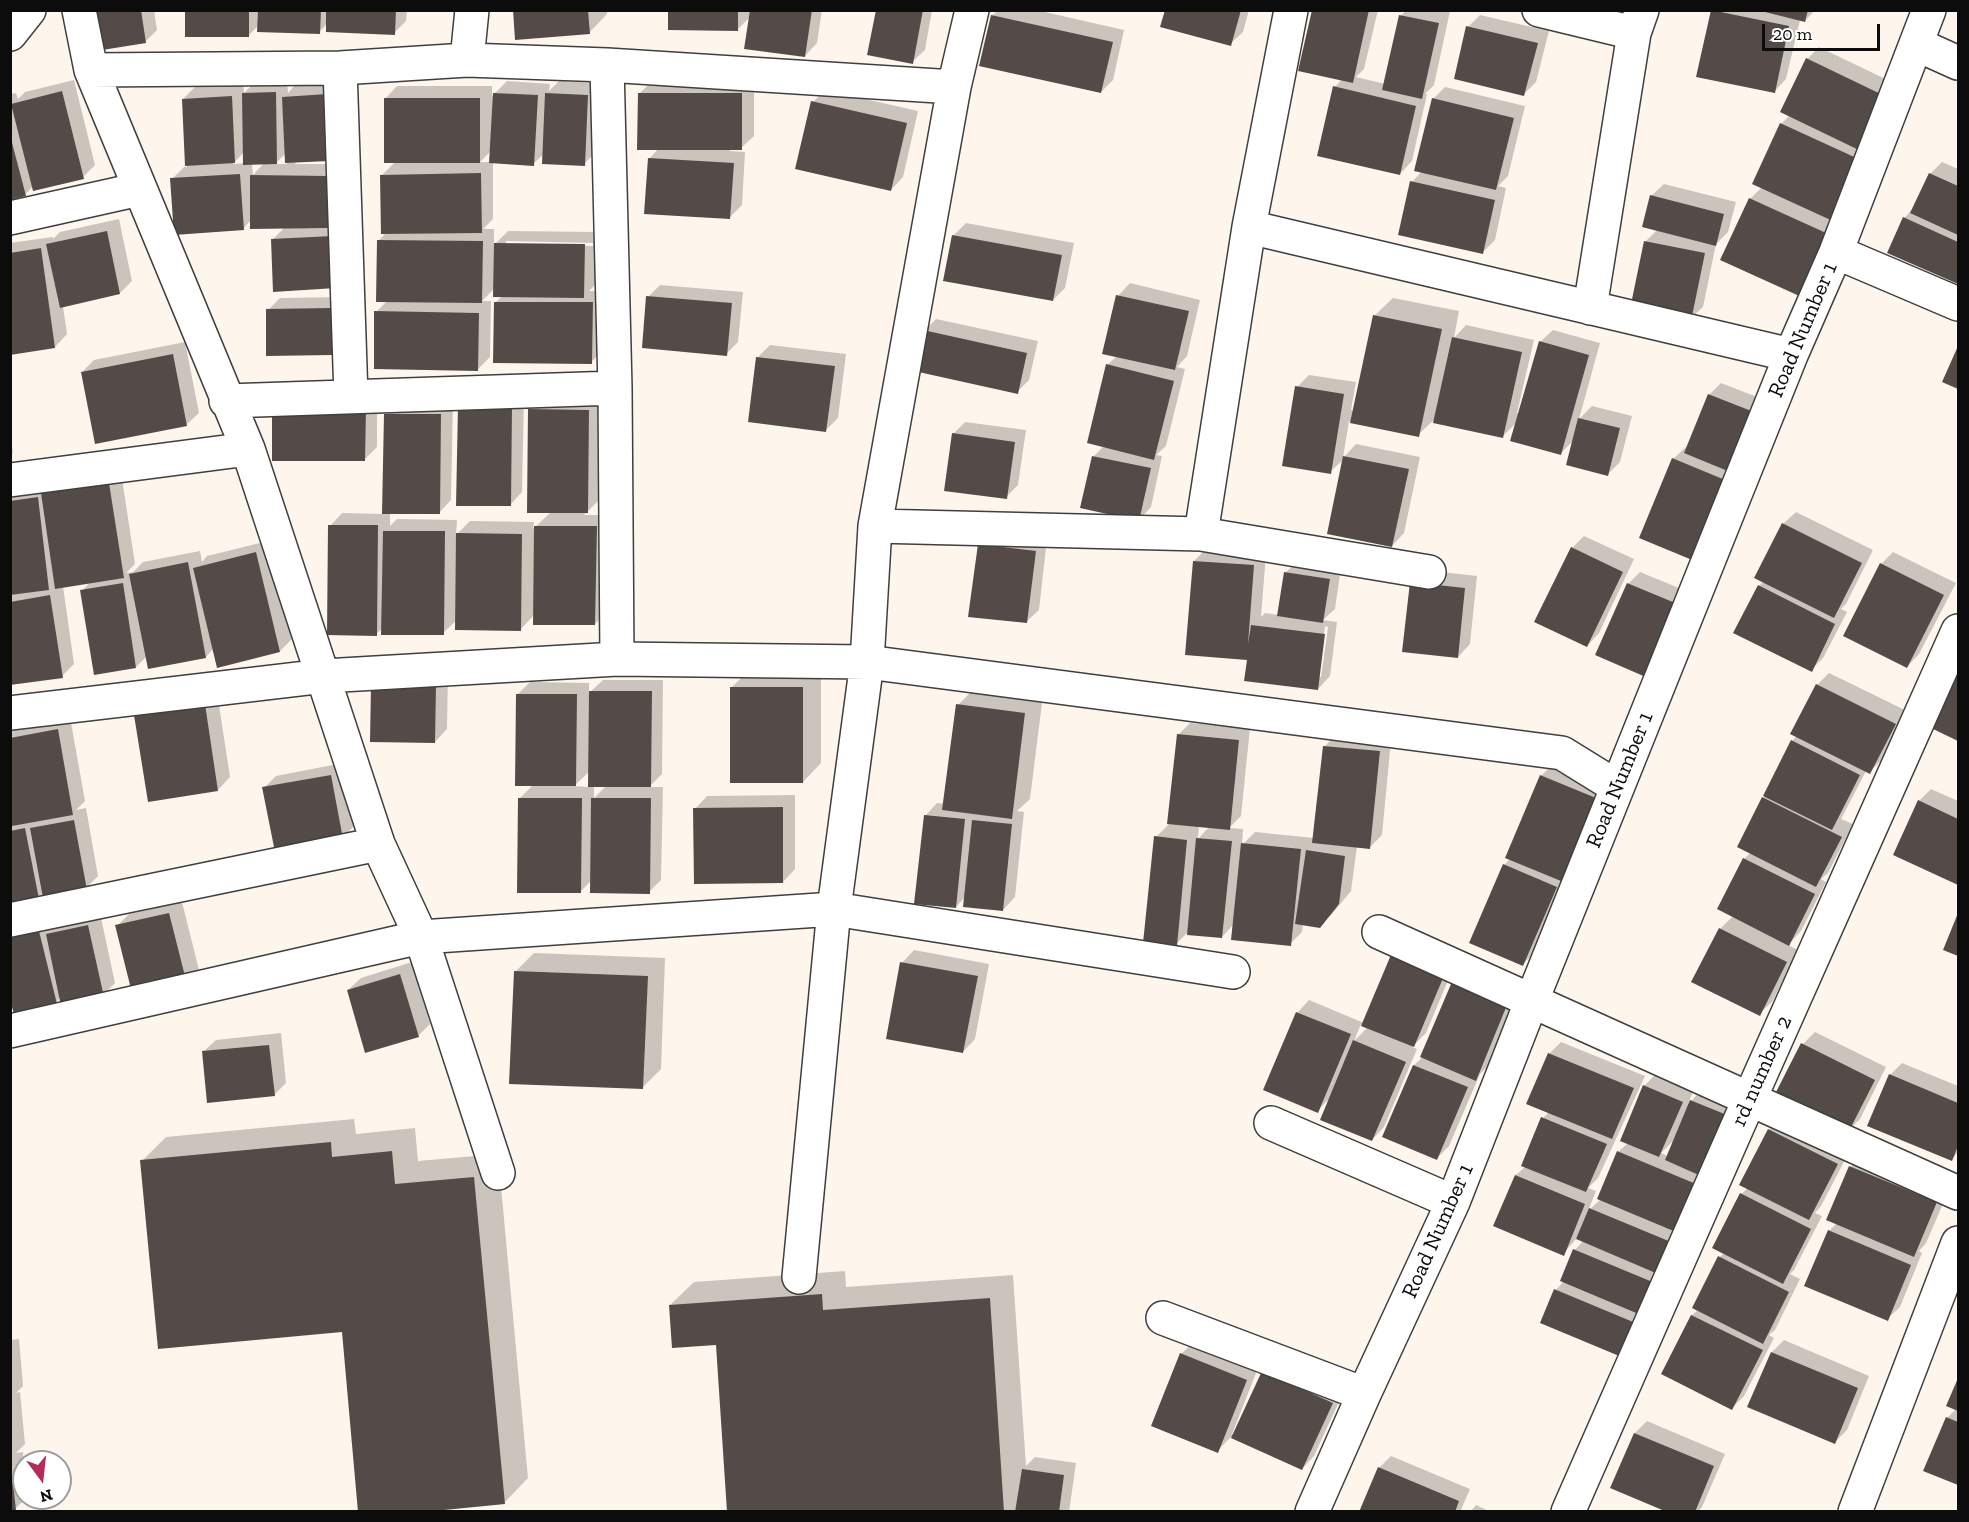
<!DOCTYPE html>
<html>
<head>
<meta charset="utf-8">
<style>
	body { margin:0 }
	#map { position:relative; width:1969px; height:1522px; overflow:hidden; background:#fef6ec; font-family:"Zilla Slab",serif }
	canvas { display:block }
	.frame { position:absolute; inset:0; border:12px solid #0c0c0c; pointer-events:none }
	.north { position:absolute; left:12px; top:1450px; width:60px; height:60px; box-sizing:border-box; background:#fff; border:2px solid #9e9e9e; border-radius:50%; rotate:165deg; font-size:16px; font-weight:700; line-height:24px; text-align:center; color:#0c0c0c }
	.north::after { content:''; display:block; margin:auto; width:21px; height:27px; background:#b32d58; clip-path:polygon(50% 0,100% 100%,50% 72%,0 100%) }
	.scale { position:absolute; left:1762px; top:24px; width:118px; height:27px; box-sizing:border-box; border:3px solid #0c0c0c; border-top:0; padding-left:8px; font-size:18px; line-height:21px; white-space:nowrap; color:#0c0c0c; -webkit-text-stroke:4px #fff; paint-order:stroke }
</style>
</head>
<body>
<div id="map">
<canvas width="1969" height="1522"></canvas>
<div class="frame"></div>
<div class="north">N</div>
<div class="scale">20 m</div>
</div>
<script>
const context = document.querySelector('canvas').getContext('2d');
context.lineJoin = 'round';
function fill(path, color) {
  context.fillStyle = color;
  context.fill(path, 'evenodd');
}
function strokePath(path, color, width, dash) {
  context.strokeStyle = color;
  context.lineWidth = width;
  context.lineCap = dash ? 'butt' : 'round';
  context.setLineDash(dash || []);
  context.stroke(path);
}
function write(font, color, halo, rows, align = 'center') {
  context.font = font + ' "Zilla Slab",serif';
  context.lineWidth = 6;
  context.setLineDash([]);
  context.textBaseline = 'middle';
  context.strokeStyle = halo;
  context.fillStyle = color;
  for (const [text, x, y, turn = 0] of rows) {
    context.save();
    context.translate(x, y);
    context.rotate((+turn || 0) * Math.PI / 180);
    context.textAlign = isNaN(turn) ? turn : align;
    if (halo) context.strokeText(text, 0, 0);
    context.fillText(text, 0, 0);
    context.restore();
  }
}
const shadow = new Path2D(`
	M92,10H154L157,30L145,42Z
	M187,10H407L406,21L394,33L327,24L319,32L259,25L249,35Z
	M514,10H607V14L589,33Z
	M670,10H822L817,43L805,56L750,17L738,29Z
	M878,10H932L925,50L912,62Z
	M998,10H1036L1124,30L1113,80L1101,92L992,16Z
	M1166,10H1249L1243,32L1230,44Z
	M1314,10H1378L1364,69L1356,77L1385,84L1401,16L1406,10L1450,11L1434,85L1425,94H1427L1412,161L1400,174L1335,87L1342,79Z
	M1713,10H1815L1805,21L1800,20L1786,79L1774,92Z
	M1480,15L1549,31L1536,82L1524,94L1468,27Z
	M1819,47L1900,86L1818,285L1750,199L1762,187L1781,124L1790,115L1807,59Z
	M74,80L95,165L83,177L33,186L25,195L10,198V94L16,93L18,99L25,92Z
	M256,81H287L288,93L295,85L338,83L295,164H340L339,214L328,225H345L347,275L272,240L285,227L251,220L243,229L172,179L184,167H187L183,99L195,87L243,84L244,93ZM244,152L245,163L233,164ZM286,153L287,164H275ZM252,163H264L253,175Z
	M507,81L550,84L549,91L559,81L600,83L596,152L584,164L544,154L533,164L493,162V219L483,229H494V245L508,231L597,232L596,284L589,291H605L604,350L591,362L496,302L503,295L495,288L482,301H491L490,357L478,369L376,312L387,301L378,241L387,232L382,175L395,162L385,99L397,86H492V96ZM491,151L490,162H480ZM506,241L593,243V246L506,244Z
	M651,82H754V136L741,148H730V151L745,152L742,205L730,217L649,159L659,148L639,94Z
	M1445,87L1525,106L1508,176L1498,186L1506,188L1495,240L1483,252L1412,182L1422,171L1433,99Z
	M825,90L918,111L903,177L891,190L813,102Z
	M1942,162L1958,169V283L1889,252L1904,218L1914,208L1930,174Z
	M1664,184L1736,202L1728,232L1716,244L1703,307L1690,319L1645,242L1658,229L1651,196Z
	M119,219L132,281L120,293L63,306L67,334L55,347L10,353V243L53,237V239L60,232Z
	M966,223L1074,243L1065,288L1053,300L953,236Z
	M1130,283L1200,300L1187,356L1177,367L1185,369L1166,446L1156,455L1162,456L1151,507L1139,520L1094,456L1104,446L1107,365L1117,356L1118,296Z
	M660,285L743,292L738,342L726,354L648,297Z
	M344,297V341L332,353L268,310L280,298Z
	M1393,298L1459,311L1454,338L1466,325L1534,340L1517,413H1520L1540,342L1553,330L1600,343L1579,419L1592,406L1632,416L1620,462L1608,474L1574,440L1560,454L1518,421L1503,436L1436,418L1418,435L1349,421L1343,458L1356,444L1420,457L1404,533L1392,546L1344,459L1330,472L1297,387L1309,375L1356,382L1351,410L1354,411L1374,316Z
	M936,319L1038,341L1029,380L1017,392L924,331Z
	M185,342L199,413L186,425L82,372L94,360Z
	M770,345L846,354L838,418L826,430L758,357Z
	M1958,350V388L1944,381Z
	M1721,383L1770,402L1709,548L1673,459L1686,447H1688L1709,395Z
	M524,395L522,492L510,505L459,407Z
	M377,397V447L365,459L274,460Z
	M542,397L601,398L599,500L584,515H609L607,612L595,624L534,615L520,630L457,620L443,633L383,628L376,634L330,526L342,513L384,514L386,414L398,402H453L451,500L439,513L390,512V526L397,519L457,520L456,535L470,521L534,522L533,529L551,512L530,409Z
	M965,422L1026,430L1018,485L1006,497L953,434Z
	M10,430L13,453L10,455Z
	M121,472L135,564L126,573L133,572L143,562L200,551L202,562L207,556L268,541L292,639L280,651L214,648L206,657L147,656L136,667L82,591L91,581L63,586L74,664L62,676L10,684V491Z
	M1796,512L1873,550L1846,604L1841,609L1847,612L1823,658L1811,670L1759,586L1764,581L1783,524Z
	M1584,536L1634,559L1599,633L1587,646L1572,548Z
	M1047,539L1039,610L1026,622L979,545Z
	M1206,549L1266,554L1261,617L1265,613L1279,615L1285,573L1298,561L1341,567L1335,609L1323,620L1337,622L1330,676L1318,689L1248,658L1194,561ZM1325,626L1328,627L1321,677H1318Z
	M1893,552L1956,583L1919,654L1907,667L1881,564Z
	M1424,570L1477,576L1470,644L1458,657Z
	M1640,572L1691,593L1647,676L1628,584Z
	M749,670H821V763L803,782L731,688Z
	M1829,673L1907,711L1882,760L1869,772L1866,771L1841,819L1853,824L1828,873L1821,879L1826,882L1801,931L1788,945L1798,950L1772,1002L1759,1014L1720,929L1733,916L1744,859L1751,852L1764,798L1792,741L1797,736L1817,685Z
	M448,674L447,729L435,742L372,741Z
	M1958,674V739L1933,727Z
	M603,680H663L662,774L649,787H663L661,880L649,892L592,880L580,892L520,798L534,784L518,694L530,682L589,683V693ZM590,771L589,787L574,786ZM594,786H606L594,798Z
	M976,687L1043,695L1030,799L1017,811L1024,812L1015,897L1003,910L965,897L956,907L925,816L937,803L945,804L958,705Z
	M217,692L230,777L218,790L136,716Z
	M70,717L85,801L76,810L86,808L98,876L86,888L43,893L38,898L10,904V822H13L10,815V729Z
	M1190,723L1250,728L1241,816L1229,828L1243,829L1242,845L1255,832L1314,838L1324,747L1336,735L1391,740L1382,835L1369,848L1357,846L1351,891L1332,914L1319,926L1303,924L1302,932L1290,944L1234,924L1222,937L1187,933L1176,944L1156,837L1169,824L1178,735ZM1199,825L1210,826L1198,839Z
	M343,763L354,826L342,838L264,788L276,776Z
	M1553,764L1607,786L1535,952L1523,964L1504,865L1511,858L1541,776Z
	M1931,789L1958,801V883L1919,801Z
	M795,795V869L783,882L695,809L707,796Z
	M182,902L199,970L186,982L117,926L129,914Z
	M100,913L115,983L103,995L61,997L56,1002H12L10,1004V929L51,920L53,929L60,922Z
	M1958,916V955L1945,949Z
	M914,950L989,964L975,1039L963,1052L902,963Z
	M534,953L665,958L661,1069L643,1087L515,972Z
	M1457,959L1426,1033L1412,1047L1417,1049L1384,1127L1372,1140L1330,1098L1317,1111L1297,1013L1309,1000L1364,1023ZM1361,1024L1368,1027L1354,1041Z
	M412,962L430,1024L418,1036L348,990L361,978Z
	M1521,988L1487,1067L1480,1074L1449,1146L1437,1158L1384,1137L1414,1065L1423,1057Z
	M1815,1032L1886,1067L1860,1119L1848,1131L1776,1096L1803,1044Z
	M281,1033L286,1083L274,1095L203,1052L216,1040Z
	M1561,1042L1645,1076L1598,1178L1588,1188L1596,1191L1588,1211L1601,1199L1618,1152L1628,1143L1644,1086L1656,1074L1694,1089L1688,1104L1704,1088L1738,1103L1636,1344L1556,1290L1564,1281L1562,1280L1575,1250L1583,1241L1577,1238L1563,1254L1495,1225L1516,1175L1526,1166L1543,1118L1549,1112V1054ZM1675,1139L1668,1156L1661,1153Z
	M1902,1063L1958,1086V1152L1952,1159L1890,1075Z
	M1781,1117L1849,1152L1821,1206L1815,1213L1822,1216L1794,1270L1790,1274L1800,1279L1775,1330L1769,1335L1774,1338L1744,1396L1732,1408L1663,1374L1692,1315L1698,1310L1720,1257L1724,1253L1741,1194L1748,1188L1769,1130Z
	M354,1119L356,1134L415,1128L418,1161L498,1154L528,1478L505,1502L343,1330L142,1161L166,1137Z
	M1863,1155L1949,1190L1926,1243L1919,1251L1922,1253L1900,1307L1887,1319L1829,1231L1837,1223L1851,1167Z
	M845,1271L846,1287L1013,1275L1026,1466L1035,1457L1076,1463L1069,1512H729L717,1344L670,1305L694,1282Z
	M19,1339L23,1386L16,1393L20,1392L25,1444L16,1453L23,1452L24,1498H26L15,1509H10V1340Z
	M1784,1340L1869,1376L1847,1430L1835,1442L1772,1352Z
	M1194,1342L1258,1368L1232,1434L1234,1435L1263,1372L1344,1391L1314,1456L1302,1469L1231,1437L1217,1451L1181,1354Z
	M1958,1382V1484L1925,1470L1947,1418L1957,1408L1948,1405Z
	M1647,1421L1725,1454L1702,1507L1698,1512H1670L1612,1487L1635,1433Z
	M1391,1456L1470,1489L1460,1512H1361L1379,1468Z
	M1476,1505L1491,1512H1470Z`);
const building = new Path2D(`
	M90,10H141L146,43L96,51Z
	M185,10H249V37H185Z
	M258,10H321L320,34L257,32Z
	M326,10H396L395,35L326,32Z
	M513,10H588L590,34L515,40Z
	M668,10H738V31L668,30Z
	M750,10H812L805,57L744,49Z
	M876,10H923L913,64L867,55Z
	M1165,10H1241L1231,46L1160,27Z
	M1312,10H1369L1353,83L1298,71Z
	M1711,10L1789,26L1775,93L1696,77Z
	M1757,10H1808L1805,22Z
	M991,15L1113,42L1101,93L979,66Z
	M1399,15L1439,23L1422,99L1382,90Z
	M1466,26L1538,43L1524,96L1454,79Z
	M1806,58L1889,98L1863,152L1780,112Z
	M1333,86L1416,106L1400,175L1317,156Z
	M62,91L84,179L33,191L11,104Z
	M276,92L277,164L243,165L242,93Z
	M493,93L538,95L534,166L489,163Z
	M545,93L588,95L585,166L542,164Z
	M638,93H742V150H637Z
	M327,94L329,161L285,163L282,97Z
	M232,96L235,163L185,166L182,99Z
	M384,98H480V163H384Z
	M1432,98L1514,118L1496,190L1414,171Z
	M811,101L907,123L891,191L795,169Z
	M1780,123L1863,161L1835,222L1752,184Z
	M10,135L26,196L10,200Z
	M648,158L734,163L730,219L644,214Z
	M481,173L482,233L381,234L380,175Z
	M1929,173L1958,186V235L1910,213Z
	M240,174L244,230L174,235L170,178Z
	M250,175L328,176V228L250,229Z
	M1410,181L1495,200L1483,254L1398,235Z
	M1650,195L1724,214L1716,246L1642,227Z
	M1749,198L1835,237L1806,299L1720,260Z
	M1903,217L1958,242V284L1887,253Z
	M107,231L120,294L60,308L46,244Z
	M952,235L1062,255L1053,301L943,281Z
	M333,236L336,288L273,292L271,239Z
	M377,240L483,241L482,303L376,302Z
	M1644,241L1705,253L1691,321L1630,309Z
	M494,243L585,244L584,298L493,297Z
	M41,248L55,348L10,355V253Z
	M1116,295L1189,311L1175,370L1102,354Z
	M646,296L732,303L727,356L642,348Z
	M494,302H593L592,364L493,363Z
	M332,308V355L266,356V309Z
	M374,311L479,313L478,371L374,369Z
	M1373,315L1442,329L1419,437L1350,423Z
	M923,330L1027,353L1018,394L914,371Z
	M1452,337L1522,352L1503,438L1433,423Z
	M1539,341L1589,355L1561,455L1510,441Z
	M1958,346V389L1942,382Z
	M173,354L187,426L95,444L81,372Z
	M756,357L835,366L826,432L748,422Z
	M1106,364L1174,381L1154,460L1087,443Z
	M1295,386L1344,394L1331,474L1282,466Z
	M1708,394L1759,414L1735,474L1684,453Z
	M458,406H512L511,506H456Z
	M366,408L365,461H272V409Z
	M528,409L589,410L588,513H527Z
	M384,414H441L440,514H382Z
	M1578,418L1620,428L1608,476L1566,465Z
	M952,433L1015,442L1007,499L944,491Z
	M1092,456L1151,468L1139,521L1080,508Z
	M1343,456L1409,469L1392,547L1327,534Z
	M1672,458L1730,482L1697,562L1639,538Z
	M109,483L124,578L55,589L41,493Z
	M38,497L49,590L10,595V501Z
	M1782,523L1862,563L1834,618L1754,578Z
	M328,525H378L377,636L327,635Z
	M534,526H597L595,625H533Z
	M383,531H445L444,635H381Z
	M456,533L522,534L521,631L455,630Z
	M978,544L1036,551L1027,623L968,617Z
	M1571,547L1623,572L1587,647L1534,622Z
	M256,552L280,652L217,668L193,568Z
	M1193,561L1254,565L1248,644L1251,625L1325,634L1318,690L1244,681L1247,660L1185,655Z
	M188,562L206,658L148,669L129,574Z
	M1880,563L1944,595L1907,668L1843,636Z
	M1284,572L1330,579L1323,623L1277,616Z
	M1410,582L1465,588L1458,658L1402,652Z
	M123,583L136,668L94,675L80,590Z
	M1627,583L1680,605L1648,678L1595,655Z
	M1758,585L1835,624L1812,672L1733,633Z
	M50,595L63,678L10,685V602Z
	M1958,670V741L1931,728Z
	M1816,684L1896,724L1870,774L1790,734Z
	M371,685H436L435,743L370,742Z
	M730,687H803V783H730Z
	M589,691H652L651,787H588Z
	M516,694H577L576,786H515Z
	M205,704L218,791L148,802L134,715Z
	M956,704L1025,713L1012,819L942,810Z
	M58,729L73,815L12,826L10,738Z
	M1177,734L1239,740L1230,830L1167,824Z
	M1791,740L1860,775L1832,830L1763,796Z
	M1323,746L1380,751L1370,849L1312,843Z
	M331,775L343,839L275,852L262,787Z
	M1540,775L1596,798L1561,881L1505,858Z
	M1762,797L1842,837L1816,887L1737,847Z
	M518,798H582L581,893H517Z
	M591,798H651L650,894L590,893Z
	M1918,800L1958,819V885L1893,855Z
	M783,807V883L694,884L693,808Z
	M924,815L965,819L956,908L914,904Z
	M74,820L87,890L43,898L30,828Z
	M972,820L1012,824L1003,911L963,907Z
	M25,828L39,899L10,905V831Z
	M1154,836L1187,840L1177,946L1143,943Z
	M1196,838L1232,841L1222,938L1187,935Z
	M1241,843L1301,849L1291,946L1231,940Z
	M1306,850L1345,856L1339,904L1320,928L1295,924Z
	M1743,858L1815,894L1789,946L1717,909Z
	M1503,864L1557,887L1523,966L1469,943Z
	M169,913L187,984L133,997L115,925Z
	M1958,913V956L1943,950Z
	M88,925L104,997L61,1006L46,934Z
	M1719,928L1787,962L1760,1016L1691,982Z
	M39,931L57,1004L14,1014L10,1000V938Z
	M1393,950L1446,971L1414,1047L1361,1026Z
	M900,962L978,976L963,1053L886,1039Z
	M514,971L648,976L643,1089L509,1084Z
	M400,974L419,1037L365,1053L347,990Z
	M1454,977L1509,1000L1476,1081L1420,1057Z
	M1296,1012L1351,1034L1318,1113L1263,1090Z
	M1353,1040L1406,1062L1372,1141L1320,1120Z
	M1801,1043L1875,1080L1848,1133L1774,1096Z
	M269,1045L275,1096L207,1103L202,1051Z
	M1548,1053L1634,1088L1612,1139L1526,1104Z
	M1413,1065L1468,1087L1437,1160L1382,1137Z
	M1889,1074L1958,1103V1146L1952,1161L1867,1126Z
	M1643,1085L1683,1102L1659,1157L1620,1141Z
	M1690,1100L1727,1115L1701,1176L1665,1160Z
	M1541,1117L1607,1144L1586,1192L1521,1166Z
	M1768,1129L1838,1164L1809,1220L1739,1185Z
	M331,1142L332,1157L392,1151L395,1184L474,1177L505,1504L424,1512H358L342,1332L158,1349L140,1160Z
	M1617,1151L1696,1184L1676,1232L1597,1199Z
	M1849,1166L1937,1202L1914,1257L1826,1220Z
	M1515,1175L1585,1204L1564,1256L1493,1226Z
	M1740,1193L1811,1229L1783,1284L1712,1248Z
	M1589,1208L1671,1242L1658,1274L1576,1239Z
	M1828,1230L1911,1265L1888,1321L1804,1286Z
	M1573,1249L1655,1283L1641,1315L1560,1281Z
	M1718,1256L1789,1292L1763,1344L1692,1308Z
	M1554,1289L1638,1324L1624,1358L1540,1323Z
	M822,1294L823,1310L990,1298L1004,1512H727L716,1345L672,1348L669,1305Z
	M1691,1315L1763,1350L1732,1410L1661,1374Z
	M1771,1352L1858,1388L1835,1444L1747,1407Z
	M1180,1353L1247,1380L1218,1453L1151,1426Z
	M1262,1371L1333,1403L1302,1470L1231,1438Z
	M1958,1378V1411L1946,1406Z
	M1946,1417L1958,1422V1485L1923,1471Z
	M1634,1433L1714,1466L1695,1512H1667L1610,1488Z
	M1378,1467L1459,1501L1455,1512H1359Z
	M1022,1469L1064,1475L1059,1512H1015Z
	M10,1475H12L16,1510L10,1511Z`);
const street = new Path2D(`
	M79,10L91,70L248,449L378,844L421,937L498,1173
	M1539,10L1634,33
	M10,34L29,10
	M1916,44L1958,63
	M467,60L472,10
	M607,65L615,388L617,659
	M340,68L351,397
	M91,70L340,68L467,60L607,65L954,87
	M10,218L140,189
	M1249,227L1791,355
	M1836,252L1958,304
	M1590,308L1634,33L1642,10
	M226,401L615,388
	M10,480L248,449
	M875,526L1201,534L1429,572
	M1201,534L1249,227L1291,10
	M10,713L324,676L617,659L867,662L1562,753L1617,787
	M10,920L378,844
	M1379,932L1958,1193
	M10,1031L421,937L834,909L1233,972
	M1271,1123L1453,1202
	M799,1277L834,909L867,662L875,526L954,87L972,10
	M1163,1318L1364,1394
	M1312,1512L1364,1394L1453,1202L1532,1000L1791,355L1836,252L1929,10
	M1568,1512L1750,1098L1958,631
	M1855,1512L1958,1243`);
const streetNames = [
	["Road Number 1",1803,330,-67],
	["Road Number 1",1620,780,-68],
	["rd number 2",1762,1071,-66],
	["Road Number 1",1438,1231,-66]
];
fill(shadow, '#0003');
fill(building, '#544b49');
strokePath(street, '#3f3f3f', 36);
strokePath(street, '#fff', 33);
write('22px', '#0c0c0c', '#fff', streetNames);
</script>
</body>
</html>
